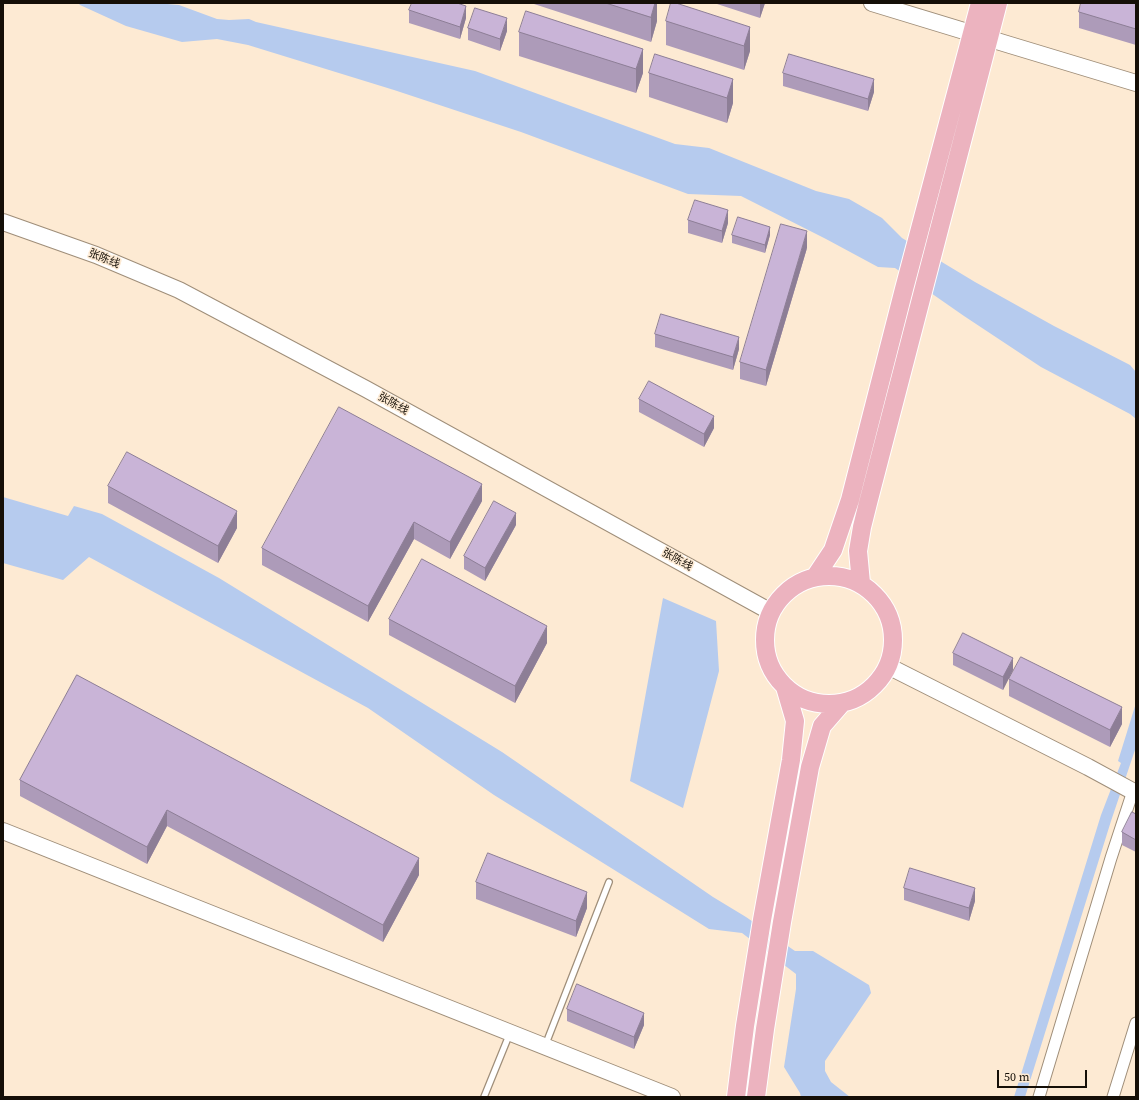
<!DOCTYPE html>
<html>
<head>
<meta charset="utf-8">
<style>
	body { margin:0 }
	#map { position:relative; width:1139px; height:1100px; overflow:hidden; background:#fdead3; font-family:"Source Serif 4",serif }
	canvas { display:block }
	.frame { position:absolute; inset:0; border:4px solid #150f07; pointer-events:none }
	.scale { position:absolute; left:997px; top:1070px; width:90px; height:18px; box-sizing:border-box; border:2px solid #150f07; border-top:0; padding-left:5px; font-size:12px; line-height:14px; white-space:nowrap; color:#150f07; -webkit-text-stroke:3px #fdead3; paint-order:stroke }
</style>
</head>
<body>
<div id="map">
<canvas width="1139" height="1100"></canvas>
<div class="frame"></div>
<div class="scale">50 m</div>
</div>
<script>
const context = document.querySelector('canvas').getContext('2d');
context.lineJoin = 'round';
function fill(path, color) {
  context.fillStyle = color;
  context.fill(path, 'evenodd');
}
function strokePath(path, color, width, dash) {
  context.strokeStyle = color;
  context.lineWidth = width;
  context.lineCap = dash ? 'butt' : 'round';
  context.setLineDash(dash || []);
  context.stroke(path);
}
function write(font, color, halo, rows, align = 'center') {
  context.font = font + ' "Source Serif 4","Noto Sans SC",serif';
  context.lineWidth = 3;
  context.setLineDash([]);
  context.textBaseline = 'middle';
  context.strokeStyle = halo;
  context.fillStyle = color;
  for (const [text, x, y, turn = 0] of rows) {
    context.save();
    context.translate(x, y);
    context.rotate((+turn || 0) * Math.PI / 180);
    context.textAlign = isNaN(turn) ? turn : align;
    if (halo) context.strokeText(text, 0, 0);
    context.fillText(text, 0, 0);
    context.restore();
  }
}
const water = new Path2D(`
	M78,3H156L179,5L217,19L229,20L249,19L256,22L475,71L675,144L709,148L816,191L849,199L882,218L902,238L975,282L1054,326L1130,365L1136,372V419L1130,414L1041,367L964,316L895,268L878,267L826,239L741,196L688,194L521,132L394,90L248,45L217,39L182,42L126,26L80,5Z
	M3,497L68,516L74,506L102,514L219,578L502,752L713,897L746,917L795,951H813L869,985L871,993L825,1061V1071L831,1082L850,1097H801L800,1093L784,1067L796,989V974L742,933L709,929L494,795L368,708L89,557L63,580L3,563Z
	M663,598L716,621L719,671L683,808L630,781Z
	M1136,703V747L1111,821L1025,1097H1014L1101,815L1121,763L1118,761Z`);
const lane = new Path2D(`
	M545,1046L609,882
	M484,1097L510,1033`);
const street = new Path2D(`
	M1039,1097L1111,858L1133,791
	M1113,1097L1136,1023`);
const secondary = new Path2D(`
	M872,3L1010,45L1136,83
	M3,222L96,255L179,290L366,389L771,612
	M888,666L1088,767L1136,793
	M3,831L672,1097`);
const primary = new Path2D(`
	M765 640a64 64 0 1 1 128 0a64 64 0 1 1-128 0Z
	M815,577L833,550L850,500L904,289L980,3
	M861,583L858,551L862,527L868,503L998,3
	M736,1097L745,1026L762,920L791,760L795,721L785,687
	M756,1097L765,1029L782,922L810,767L822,726L842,703`);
const wall = new Path2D(`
	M534,3H657V21L651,42L534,4Z
	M714,3H765L760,18Z
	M1136,3V45L1079,28V12Z
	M409,10L466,18L460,39L409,23Z
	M666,21L750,27V51L744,70L666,45Z
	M468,28L507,31L500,51L468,40Z
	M519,32L643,49V73L636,93L519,56Z
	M649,73L733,79V103L727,123L649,97Z
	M783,73L874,92L868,111L783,86Z
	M688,220L728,223L722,243L688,233Z
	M732,235H770L765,253L732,243Z
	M807,248L766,386L740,379V362Z
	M655,334L739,349L733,370L655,347Z
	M639,399L714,428L704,447L639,412Z
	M108,486L237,528L218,563L108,503Z
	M482,501L450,559L414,539L368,622L262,565V548Z
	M516,525L485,581L464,569V556Z
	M389,619L547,643L515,703L389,635Z
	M953,653L1013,670L1003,690L953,665Z
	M77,675L419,875L383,942L167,826L147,864L20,796V780Z
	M1009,679L1122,724L1110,747L1009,696Z
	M1136,814V852L1122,845V832Z
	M476,882L587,908L576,937L476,899Z
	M904,888L975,901L969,921L904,900Z
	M567,1009L644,1025L634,1049L567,1021Z`);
const shadedWall = new Path2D(`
	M655,3H657V21L651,42V17Z
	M760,3H765L760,18Z
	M466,6V18L460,39V27Z
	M507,18V31L500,51V39Z
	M750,27V51L744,70V46Z
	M643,49V73L636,93V69Z
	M733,79V103L727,123V98Z
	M874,79V92L868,111V99Z
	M728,210V223L722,243V231Z
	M770,227V235L765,253V245Z
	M807,231V248L766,386V370Z
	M739,337V349L733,370V357Z
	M714,416V428L704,447V434Z
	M482,484V501L450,559V542Z
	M237,511V528L218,563V546Z
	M516,513V525L485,581V568Z
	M414,522V539L368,622V606Z
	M547,626V643L515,703V686Z
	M1013,658V670L1003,690V677Z
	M1122,707V724L1110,747V730Z
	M167,810V826L147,864V847Z
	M419,858V875L383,942V925Z
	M975,888V901L969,921V908Z
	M587,892V908L576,937V921Z
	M644,1013V1025L634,1049V1037Z`);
const building = new Path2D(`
	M412,3H457L466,6L460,27L409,10Z
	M606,3H655L651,17Z
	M671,3H676L750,27L744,46L666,21Z
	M1081,3H1136V29L1079,12Z
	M475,8L507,18L500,39L468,28Z
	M526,11L643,49L636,69L519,32Z
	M655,54L733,79L727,98L649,73Z
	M789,54L874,79L868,99L783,73Z
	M695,200L728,210L722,231L688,220Z
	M738,217L770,227L765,245L732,235Z
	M781,224L807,231L766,370L740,362Z
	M661,314L739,337L733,357L655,334Z
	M649,381L714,416L704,434L639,399Z
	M339,407L482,484L450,542L414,522L368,606L262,548Z
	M127,452L237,511L218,546L108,486Z
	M494,501L516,513L485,568L464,556Z
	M422,559L547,626L515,686L389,619Z
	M963,633L1013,658L1003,677L953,653Z
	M1021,657L1122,707L1110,730L1009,679Z
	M77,675L419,858L383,925L167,810L147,847L20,780Z
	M1132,812L1136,814V840L1122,832Z
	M488,853L587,892L576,921L476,882Z
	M910,868L975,888L969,908L904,888Z
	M577,984L644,1013L634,1037L567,1009Z`);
const streetNames = [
	["张陈线",104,259,22],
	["张陈线",393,404,29],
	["张陈线",677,560,29]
];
fill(water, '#b6cbee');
strokePath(lane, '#9f8e79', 8);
strokePath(street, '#9f8e79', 13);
strokePath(secondary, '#9f8e79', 18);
strokePath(primary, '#fff', 20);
strokePath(lane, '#fff', 5.5);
strokePath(street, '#fff', 11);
strokePath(secondary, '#fff', 16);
strokePath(primary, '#ecb3bf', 18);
fill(wall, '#ad9bb9');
fill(shadedWall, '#8d7e96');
fill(building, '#c9b4d7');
strokePath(building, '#8d7e96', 1);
write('11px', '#150f07', '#fdead3', streetNames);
</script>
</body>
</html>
